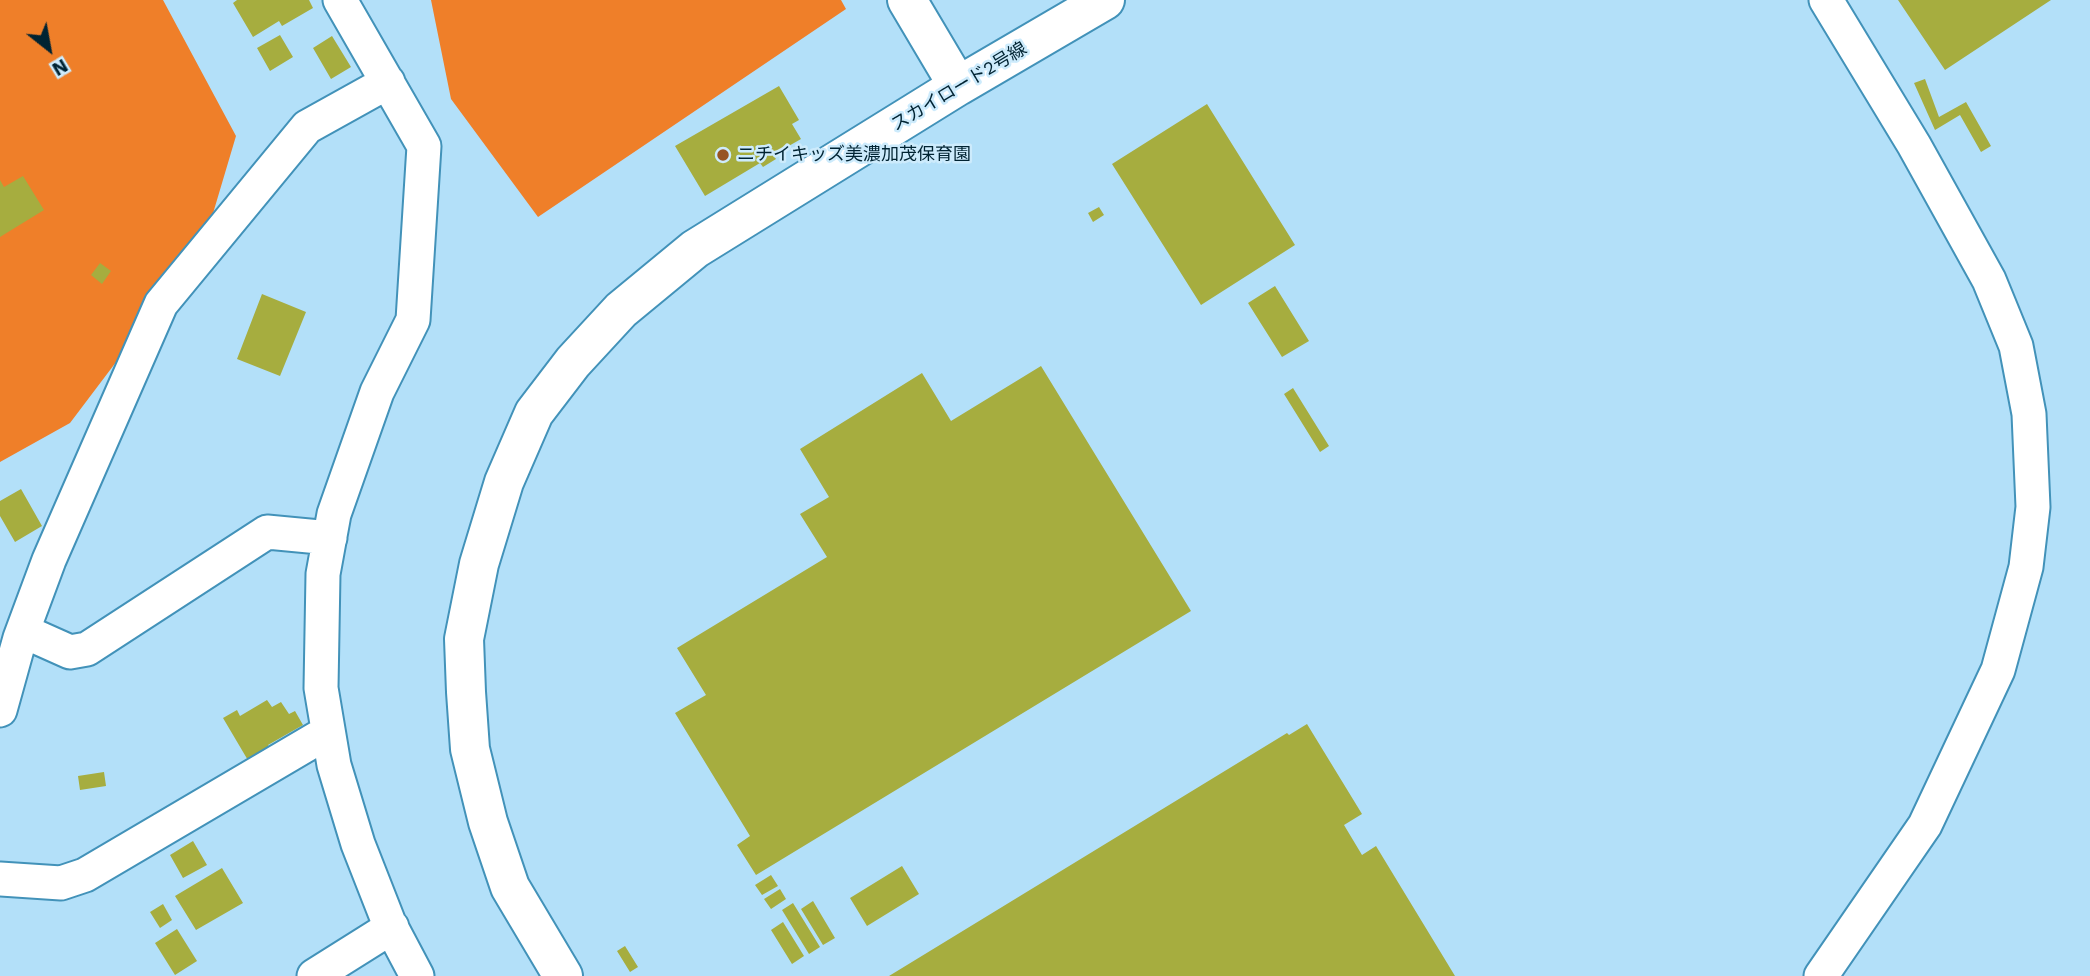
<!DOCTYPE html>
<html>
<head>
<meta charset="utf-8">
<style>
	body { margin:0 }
	#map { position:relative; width:2090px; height:976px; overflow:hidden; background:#b3e0f9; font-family:"Work Sans",sans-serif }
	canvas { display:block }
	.north { position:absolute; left:14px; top:14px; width:70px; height:70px; -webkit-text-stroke:5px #cdebfc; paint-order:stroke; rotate:149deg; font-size:19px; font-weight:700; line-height:28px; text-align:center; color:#002332 }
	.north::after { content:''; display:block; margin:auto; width:24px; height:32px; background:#002332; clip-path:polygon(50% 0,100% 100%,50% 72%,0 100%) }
</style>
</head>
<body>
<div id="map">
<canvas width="2090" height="976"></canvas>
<div class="north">N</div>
</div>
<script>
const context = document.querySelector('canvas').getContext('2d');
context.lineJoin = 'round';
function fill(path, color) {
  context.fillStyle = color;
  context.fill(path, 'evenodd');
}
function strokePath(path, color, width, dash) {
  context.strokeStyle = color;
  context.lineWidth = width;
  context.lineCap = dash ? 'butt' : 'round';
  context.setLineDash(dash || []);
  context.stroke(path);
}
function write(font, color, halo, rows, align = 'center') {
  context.font = font + ' "Work Sans","Noto Sans JP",sans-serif';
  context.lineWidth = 5;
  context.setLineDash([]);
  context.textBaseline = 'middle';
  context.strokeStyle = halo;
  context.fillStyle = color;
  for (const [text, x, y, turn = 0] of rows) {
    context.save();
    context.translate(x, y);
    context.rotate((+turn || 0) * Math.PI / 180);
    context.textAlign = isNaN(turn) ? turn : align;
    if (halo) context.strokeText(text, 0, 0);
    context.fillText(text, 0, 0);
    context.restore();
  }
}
const forest = new Path2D(`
	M0,0H163L236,136L203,247L70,423L0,462Z
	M431,0H841L846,9L538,217L451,99Z`);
const building = new Path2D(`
	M237,0H309L313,8L282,26L279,21L253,37L233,3Z
	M1898,0H2051L1945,70Z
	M280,35L293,57L270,71L257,48Z
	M332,36L351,67L331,79L313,48Z
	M1925,79L1939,117L1966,102L1991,146L1981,152L1960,115L1935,130L1914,83Z
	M779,86L799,120L792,124L801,139L773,155L776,159L763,167L760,163L705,196L675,146Z
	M1207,104L1295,245L1201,305L1112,164Z
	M23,176L44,210L0,237V180L4,187Z
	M1099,207L1104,215L1093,222L1088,213Z
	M100,263L111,271L102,284L91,275Z
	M1275,286L1309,341L1282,357L1248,303Z
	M262,294L306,312L280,376L237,359Z
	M1041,366L1191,611L756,875L737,845L750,836L675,713L706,695L677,648L827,557L800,514L829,497L800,449L922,373L951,421Z
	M1293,388L1329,446L1320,452L1284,394Z
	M21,489L42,526L15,542L0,516V501Z
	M267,700L272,707L281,702L289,714L295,711L303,725L268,745L271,749L249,762L223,718L237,710L240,716Z
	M1307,724L1362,814L1344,825L1362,855L1376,846L1455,976H889L1287,733L1289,735Z
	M104,772L106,786L80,790L78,776Z
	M193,841L207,865L183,878L170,855Z
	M902,866L919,894L867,926L850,898Z
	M222,868L243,903L196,930L175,896Z
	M771,875L778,886L762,895L755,885Z
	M780,889L786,899L771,909L764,899Z
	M813,901L835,938L823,945L801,909Z
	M793,903L820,947L809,954L782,910Z
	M163,904L172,920L160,928L150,912Z
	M783,922L804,956L792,964L771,930Z
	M177,929L197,961L175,975L155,943Z
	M625,946L638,967L630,972L617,951Z`);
const minor = new Path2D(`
	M340,0L424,146L413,320L377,392L334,514L323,574L321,688L334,765L358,844L389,923L417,976
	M23,631L70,652L87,649L267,532L330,538
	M0,710L20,638L49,560L161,304L307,127L388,82
	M0,879L61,883L85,875L328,732
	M314,976L392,927
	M1821,976L1925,825L1998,670L2026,567L2033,507L2029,414L2016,346L1989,280L1914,145L1826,0`);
const tertiary = new Path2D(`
	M907,0L958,86
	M563,976L510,887L488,822L470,749L466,692L464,639L479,564L504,482L534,413L573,362L621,310L695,249L958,86L1105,0`);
const markers = [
	[723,155,7,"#975424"]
];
const streetNames = [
	["スカイロード2号線",959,87,-31]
];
const poiNames = [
	["ニチイキッズ美濃加茂保育園",737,155]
];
fill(forest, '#ef7f29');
fill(building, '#a6ad3f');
strokePath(minor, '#4292b9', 37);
strokePath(tertiary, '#4292b9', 42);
strokePath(minor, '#fff', 33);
strokePath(tertiary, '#fff', 38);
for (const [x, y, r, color] of markers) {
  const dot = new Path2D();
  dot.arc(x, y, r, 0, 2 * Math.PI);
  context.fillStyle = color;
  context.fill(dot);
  strokePath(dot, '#cdebfc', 2.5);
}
write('18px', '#002332', '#cdebfc', streetNames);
write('18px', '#002332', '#cdebfc', poiNames, 'left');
</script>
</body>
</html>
